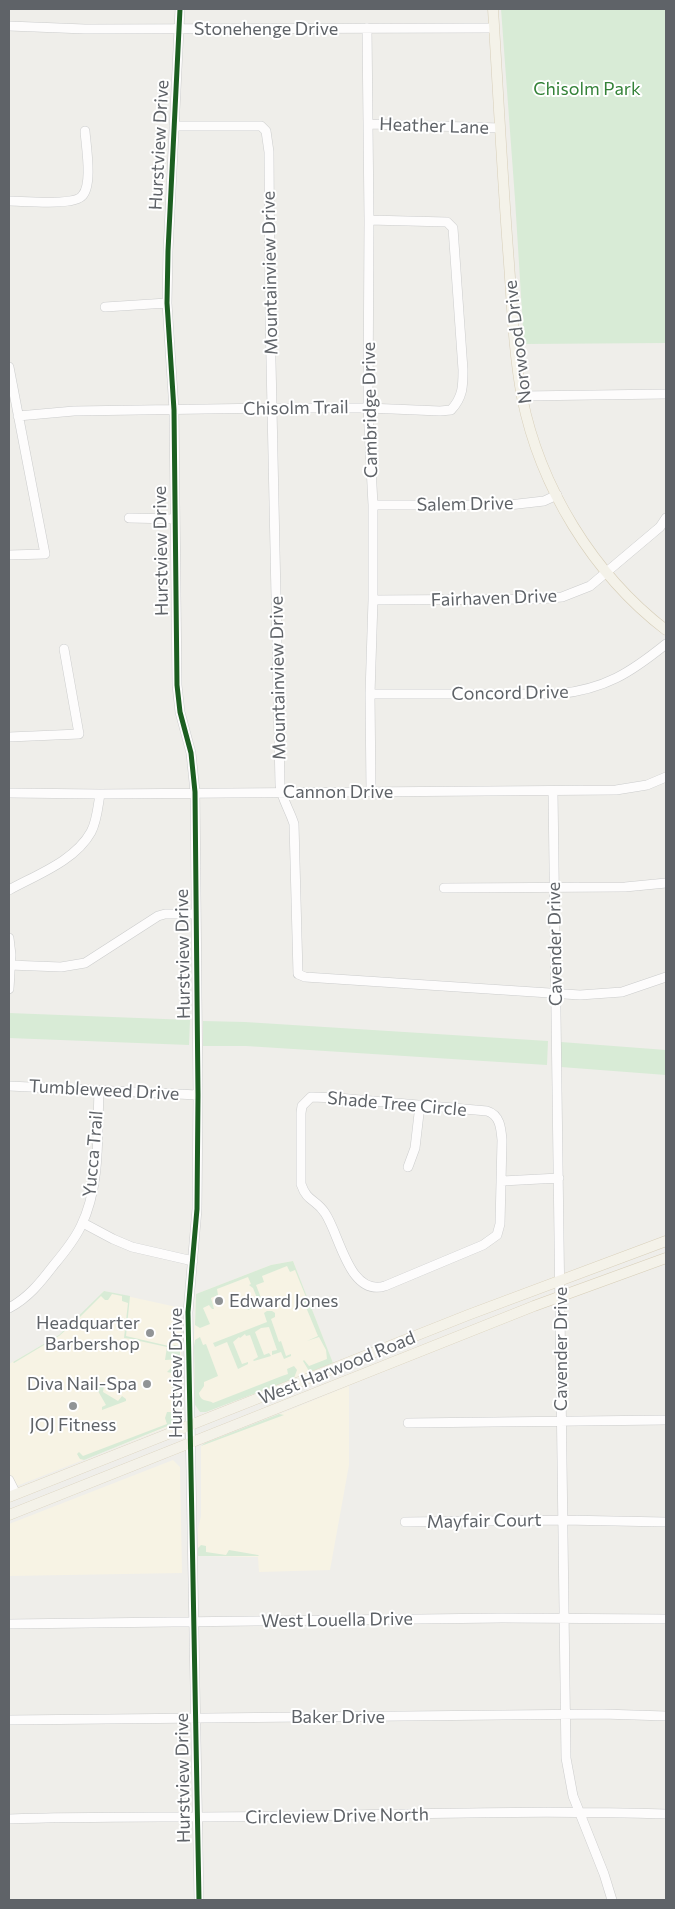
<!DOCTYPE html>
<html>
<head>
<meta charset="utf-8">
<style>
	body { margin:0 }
	#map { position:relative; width:675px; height:1909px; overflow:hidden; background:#efeeea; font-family:Commissioner,sans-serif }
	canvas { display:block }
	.frame { position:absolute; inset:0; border:10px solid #5f6368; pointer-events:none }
</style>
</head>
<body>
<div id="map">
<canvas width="675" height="1909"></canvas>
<div class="frame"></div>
</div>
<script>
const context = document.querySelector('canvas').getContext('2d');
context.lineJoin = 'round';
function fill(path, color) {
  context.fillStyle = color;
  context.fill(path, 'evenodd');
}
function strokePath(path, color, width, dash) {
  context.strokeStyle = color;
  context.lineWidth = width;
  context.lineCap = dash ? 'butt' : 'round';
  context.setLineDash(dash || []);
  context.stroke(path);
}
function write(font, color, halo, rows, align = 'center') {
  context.font = font + ' Commissioner,sans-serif';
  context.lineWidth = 4;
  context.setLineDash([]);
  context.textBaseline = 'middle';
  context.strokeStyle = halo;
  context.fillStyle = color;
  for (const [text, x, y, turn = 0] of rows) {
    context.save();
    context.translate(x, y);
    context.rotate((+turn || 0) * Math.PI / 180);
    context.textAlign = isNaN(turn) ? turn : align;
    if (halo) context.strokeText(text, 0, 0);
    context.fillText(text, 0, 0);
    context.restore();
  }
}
const commercial = new Path2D(`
	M293,1261L333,1363L206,1412H200L195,1405L193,1355L196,1294L271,1265Z
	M104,1291L181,1308V1373L177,1387V1420L173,1425L9,1489V1364L59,1335Z
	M349,1386V1465L330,1570L259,1572L258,1557L198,1556V1529L201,1516V1446Z
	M173,1460L180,1467L182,1573L9,1576V1524Z`);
const green = new Path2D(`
	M501,9H666V343L524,344L515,199Z
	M9,1013L190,1020L189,1045L9,1038Z
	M203,1021L245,1022L548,1041L547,1065L246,1046H203Z
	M561,1042L666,1050V1075L561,1067Z
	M293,1261L333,1363L312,1371H309L303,1361L304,1360L309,1366L327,1359L326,1350L319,1337L307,1341L318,1336L303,1300L306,1297L295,1270L290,1272L287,1266L262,1276L264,1282L256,1285L263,1303L248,1310L247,1308L259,1303L253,1288L249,1285L251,1284L248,1277L217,1289L218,1295L211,1298L214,1309H212L209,1305L203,1308L210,1324L200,1328L195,1325L196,1294L271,1265Z
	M104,1291L130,1296L126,1336L173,1347L174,1345L178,1346L180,1349V1359L165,1360L167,1347L135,1340L132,1344V1339L124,1338L128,1303L122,1301V1296L112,1294L108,1300H105L101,1296L76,1321L78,1326L74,1323L59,1336L14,1363L13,1362L59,1335Z
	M267,1311H272L275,1313V1317L271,1319L279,1342L281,1341L286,1356L291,1354V1356L284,1359L281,1352L272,1355V1351L277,1350L269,1327L261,1328L255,1332L264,1355L269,1353L271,1356L254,1361L253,1360L258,1357L250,1335L246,1336L245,1334L240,1338L239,1337L233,1342L242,1364L248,1362V1364L238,1369L227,1342L215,1347L213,1343L267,1322L264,1313Z
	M200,1337L203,1345L206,1344L218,1376L204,1382V1386L199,1393C201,1403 208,1399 213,1403L282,1376L288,1374L287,1369L294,1366L297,1370L294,1378L285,1382L206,1412H200L195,1405L194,1346L195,1340Z
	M171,1368H177L181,1372L177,1389V1420L175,1423L84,1460L80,1459L77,1454L79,1452L83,1456L167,1424L165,1418L167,1412H173L172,1373L167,1372Z
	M92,1380L104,1386L103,1392L118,1401L122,1396L126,1399V1401L102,1410V1407L106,1405L94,1384L89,1386L88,1385Z
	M279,1414L284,1415L201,1446L205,1443Z
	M201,1545L206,1546V1552L226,1555L229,1550L258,1555L259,1556H198V1548Z`);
const minor = new Path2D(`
	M180,9L168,251L167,303L174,410L177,685L180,712L191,753L195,792L198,1095L197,1209L188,1312L199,1900
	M9,26L85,29L494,28
	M367,28L369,220L368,408L373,505V600L370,694L371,792
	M369,124L500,128
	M174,126H261L266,131L269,152L270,314L280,785C281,797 290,811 294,824L298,974L305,977L580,995L622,992L666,977
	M9,201C23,201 74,206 82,196C93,185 86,146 85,131
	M105,307L167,303
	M9,367L45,554L9,555
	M522,396L666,394
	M18,416L74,411L272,408H368L440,411L451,410C463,397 463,386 463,370L453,228L447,222L369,220
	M373,505H509L544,501L557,495
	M129,518L175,519
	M373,600L539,599L562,597L590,586L660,527L666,518
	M370,694H558C605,689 630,673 666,644
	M9,737L79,734L64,649
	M553,791L566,1758L573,1796L604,1874L612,1900
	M9,793L100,794L616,790L647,785L666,777
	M444,888L625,887L666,883
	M9,890C36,875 75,861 91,832C97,821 98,806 100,794
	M9,938L11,955L9,989
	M9,965L61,967L85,963L158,916L165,914H196
	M9,1086L198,1095
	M311,1097L338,1098L487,1111C500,1115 501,1128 502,1140L500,1224L497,1235L483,1245L385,1286C349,1297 340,1235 325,1213C316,1199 307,1202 301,1184V1113L302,1106Z
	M408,1167L415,1148L420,1105
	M502,1181L559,1178
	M83,1223L113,1239L132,1247L193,1261
	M9,1308C28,1298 40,1283 53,1266C63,1254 74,1241 81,1226C101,1185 97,1135 99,1091
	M408,1423L666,1420
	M9,1480L16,1494
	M405,1522L563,1520L666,1522
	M9,1624L502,1618L666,1619
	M9,1720L602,1714L666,1716
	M9,1819C101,1816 193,1818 285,1816C412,1814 539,1810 666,1814`);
const major = new Path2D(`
	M493,9C498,89 502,170 508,250C512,299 513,349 522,397C540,487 593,574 666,630
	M9,1497L468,1315L666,1241
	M9,1515L534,1306L666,1258`);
const cycleway = new Path2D(`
	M180,9L168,251L167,303L174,410L177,685L180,712L191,753L195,792L198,1095L197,1209L188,1312L199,1900`);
const markers = [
	[219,1301,5,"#919496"],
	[150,1333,5,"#919496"],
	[147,1384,5,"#919496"],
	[73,1406,5,"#919496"]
];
const streetNames = [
	["Stonehenge Drive",266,29],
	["Heather Lane",434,126,2],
	["Hurstview Drive",159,145,-87],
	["Mountainview Drive",270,273,-91],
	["Norwood Drive",518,342,-97],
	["Chisolm Trail",296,408,-1],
	["Cambridge Drive",370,410,-91],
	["Salem Drive",465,504,-1],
	["Hurstview Drive",161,551,-91],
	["Fairhaven Drive",494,598,-2],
	["Mountainview Drive",278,678,-91],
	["Concord Drive",510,693,-1],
	["Cannon Drive",338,792],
	["Cavender Drive",555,944,-91],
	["Hurstview Drive",183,954,-91],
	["Tumbleweed Drive",104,1090,3],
	["Shade Tree Circle",397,1104,5],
	["Yucca Trail",93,1154,-85],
	["Cavender Drive",561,1349,-90],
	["West Harwood Road",337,1368,-22],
	["Hurstview Drive",176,1373,-90],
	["Mayfair Court",484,1521,-1],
	["West Louella Drive",337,1620,-1],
	["Baker Drive",338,1717],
	["Hurstview Drive",183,1778,-91],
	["Circleview Drive North",337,1816,-1]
];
const parkNames = [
	["Chisolm Park",587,89]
];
const poiNames = [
	["Edward Jones",229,1301,"left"],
	["Headquarter",140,1323],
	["Barbershop",140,1344],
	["Diva Nail-Spa",137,1384],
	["JOJ Fitness",73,1425,"center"]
];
fill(commercial, '#f7f3e4');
fill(green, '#d8ebd6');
strokePath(minor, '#cbcccc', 10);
strokePath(major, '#d7ceb8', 11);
strokePath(minor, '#fdfcfc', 9);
strokePath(major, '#f4f2e9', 10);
strokePath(cycleway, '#1b5e20', 5);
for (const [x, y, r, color] of markers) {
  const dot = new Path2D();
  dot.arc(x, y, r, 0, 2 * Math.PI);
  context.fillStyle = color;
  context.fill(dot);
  strokePath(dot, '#fff', 2);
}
write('18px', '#5f6368', '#fff', streetNames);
write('18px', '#348238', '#fff', parkNames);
write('18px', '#5f6368', '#fff', poiNames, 'right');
</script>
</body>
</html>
